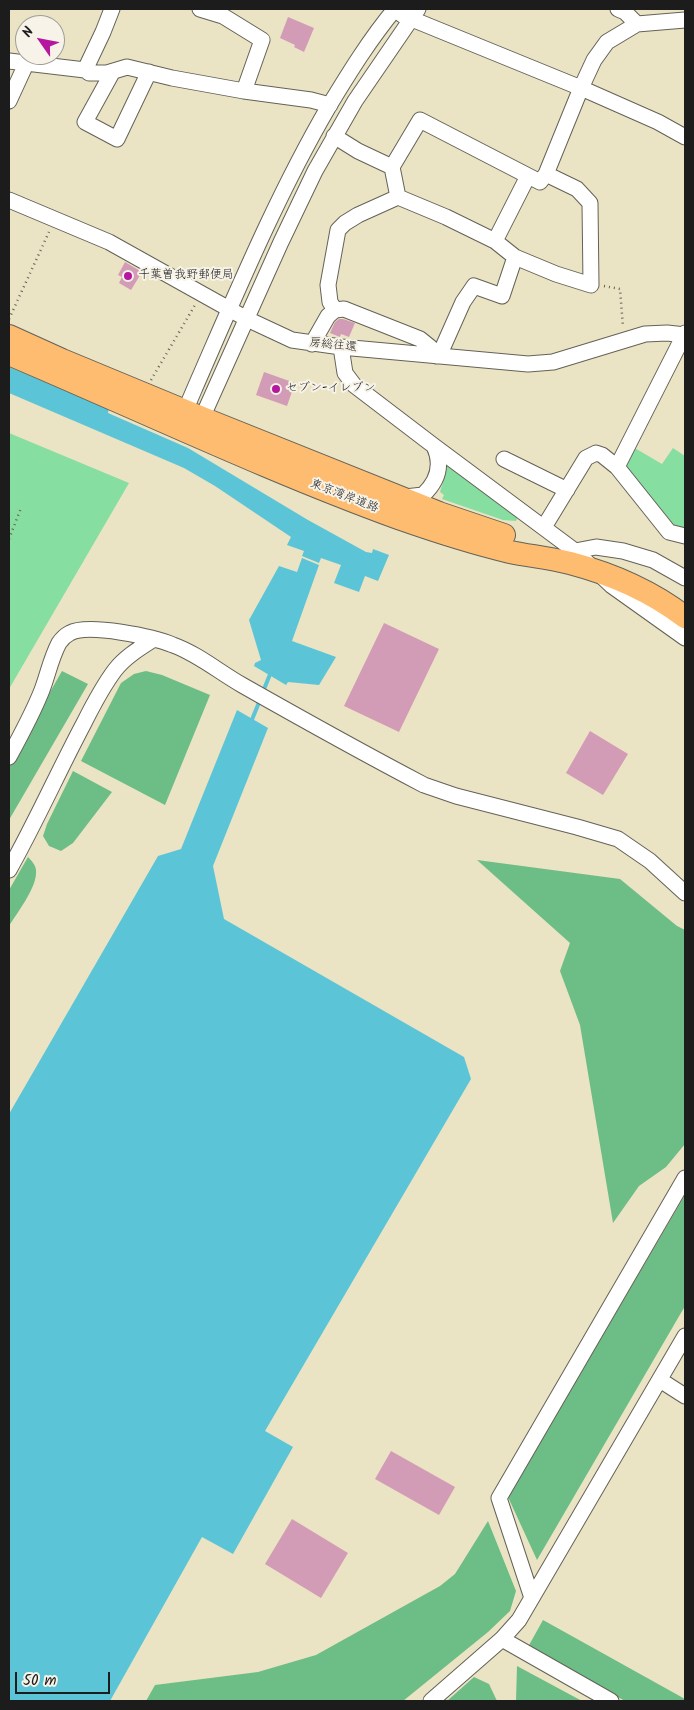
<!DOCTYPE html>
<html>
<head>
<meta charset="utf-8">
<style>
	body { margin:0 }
	#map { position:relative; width:694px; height:1710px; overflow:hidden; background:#eae3c4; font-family:Kalam,sans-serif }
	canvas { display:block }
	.frame { position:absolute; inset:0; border:10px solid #1c1c1c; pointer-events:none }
	.north { position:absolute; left:15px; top:15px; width:50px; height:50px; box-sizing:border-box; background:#f7f3e8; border:1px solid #9f9d96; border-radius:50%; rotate:303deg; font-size:14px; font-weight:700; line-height:20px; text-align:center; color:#1c1c1c }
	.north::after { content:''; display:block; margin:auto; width:18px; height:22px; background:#b5179e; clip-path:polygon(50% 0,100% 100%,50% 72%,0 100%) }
	.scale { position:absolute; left:15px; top:1672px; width:95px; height:22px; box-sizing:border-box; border:2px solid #1c1c1c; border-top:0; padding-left:6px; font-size:15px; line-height:18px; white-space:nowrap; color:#1c1c1c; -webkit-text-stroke:4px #f7f3e8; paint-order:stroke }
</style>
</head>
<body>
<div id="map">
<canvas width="694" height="1710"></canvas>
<div class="frame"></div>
<div class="north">N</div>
<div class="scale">50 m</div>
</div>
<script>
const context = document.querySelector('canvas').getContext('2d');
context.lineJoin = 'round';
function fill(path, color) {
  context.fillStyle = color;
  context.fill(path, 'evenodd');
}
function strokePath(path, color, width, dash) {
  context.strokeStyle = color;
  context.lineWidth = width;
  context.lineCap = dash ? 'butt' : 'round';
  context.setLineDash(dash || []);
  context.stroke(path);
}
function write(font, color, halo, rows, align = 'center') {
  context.font = font + ' Kalam,"Klee One",sans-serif';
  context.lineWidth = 4;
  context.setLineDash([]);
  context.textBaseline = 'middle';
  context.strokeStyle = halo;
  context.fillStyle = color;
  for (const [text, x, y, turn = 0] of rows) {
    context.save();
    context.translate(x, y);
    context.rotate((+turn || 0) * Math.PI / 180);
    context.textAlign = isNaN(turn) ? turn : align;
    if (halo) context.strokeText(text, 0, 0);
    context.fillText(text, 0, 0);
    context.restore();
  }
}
const green = new Path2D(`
	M9,433L129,483L9,689Z
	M633,447L662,464L673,448L685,456V531L672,528L620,467Z
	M446,464L518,517L516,521L503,520L442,499L444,495L440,492L446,472Z`);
const forest = new Path2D(`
	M62,671L88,684L9,820V764Z
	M146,671L162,675L210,695L165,805L81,761L121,683L134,674Z
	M73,771L112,792L73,843L61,851L49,846L43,836L47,824Z
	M28,857C33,862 37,867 36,874C35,890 17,913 9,926V890Z
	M477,860L620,879L677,926L685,930V1144L666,1167L639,1186L613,1223L580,1025L560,971L570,943Z
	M685,1195V1306L537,1560L508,1497Z
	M488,1521L516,1591L510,1611L488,1632L403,1701H146L155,1685L258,1672L316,1655L440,1586L455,1574Z
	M543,1620L685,1699V1701H625L528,1647Z
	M517,1666L582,1701H516Z
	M474,1677L489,1684L497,1701H447Z`);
const water = new Path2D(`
	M9,367L109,408L108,413L188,448L308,520L366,552L372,553L373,549L389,555L378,581L365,576L359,592L334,583L341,565L321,558L319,563L302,556L304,551L287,545L291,537L215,486L184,468L9,393Z
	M302,558L319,565L292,641L336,657L319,685L288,682L286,685L254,666L255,663L261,660L249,620L279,566L297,572Z
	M237,710L268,728L213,866L224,919L464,1057L471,1079L265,1431L293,1447L233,1554L202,1537L110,1701H9V1114L158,856L181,849Z`);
const stream = new Path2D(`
	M262,694L271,672
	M251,722L260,700`);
const building = new Path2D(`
	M288,17L314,28L304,52L294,47L295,45L280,38Z
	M125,262L142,272L131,290L119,283L122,277L118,275Z
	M339,319H343L355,323L349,337L341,334L340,337L330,333L335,322Z
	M264,372L295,383L287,406L256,395Z
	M384,623L439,649L399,732L344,706Z
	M590,731L628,754L603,795L566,773Z
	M391,1451L455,1487L439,1515L375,1479Z
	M292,1519L348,1553L321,1598L265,1564Z`);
const path = new Path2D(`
	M604,286L620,289L623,327
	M9,319L49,232
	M151,380L195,305
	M9,539L21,508`);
const minor = new Path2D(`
	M200,9L223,16L262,40L244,91
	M618,9L625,12L637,24
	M402,15L581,88L658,122L685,137
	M9,61L85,70L89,73H107L127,67L172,78L244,91L311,100L330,105
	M85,70L103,32L112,9
	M112,73L85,122L117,139L149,72
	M9,101L26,64
	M334,136L358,151L392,167L420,120L540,182L546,174L581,88L594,60L607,42L637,24L685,20
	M392,167L398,197
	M9,200L109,242L247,319L292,340L341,347L528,364L553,362L645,334L667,333L685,335
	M515,257L556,274L591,285L590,203L577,189L546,174
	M335,310L330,302L328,285L338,230L345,223L358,215L398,197L446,217L495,241L528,176
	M312,344L328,316L335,310L344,309L420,339L430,347L436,356
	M341,347L345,373L354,385L434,446L575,551L612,586L685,638
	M439,356L463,302L474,286L502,296L515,257L495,241
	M185,420V411L194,390C236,294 276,197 329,106C349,73 370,39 395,9
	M195,424L202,418L281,242L315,171L355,101L418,9
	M504,459L567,490
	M617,467L685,333
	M405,497L423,495C438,481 443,465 434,446
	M544,527L586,458L596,453L602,455L617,467L669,532L685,536
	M575,551L596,547L623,551L653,560L685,578
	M9,757C21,735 33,713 42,690C48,674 51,658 59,643C61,640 66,635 70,633C88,623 154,637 173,645C198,654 219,672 242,685C302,719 363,753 424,785L456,796L577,827L618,839L650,861L685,893
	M9,870C36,822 58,772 84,723C93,705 103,686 115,670C125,657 140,648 154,639
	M660,1380L685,1396
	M532,1598L499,1498L685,1178
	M502,1639L611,1701
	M431,1701L502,1639L519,1620L685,1336`);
const highway = new Path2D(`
	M9,336L62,360L202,418L439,513L504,535
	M9,354C139,409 266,470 398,518C435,531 472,543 510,552C530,556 550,558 570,563C612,574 651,591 685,617`);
const markers = [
	[128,276,5,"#b5179e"],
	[276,389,5,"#b5179e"]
];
const poiNames = [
	["千葉曽我野郵便局",138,276],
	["セブン-イレブン",286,389]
];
const streetNames = [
	["房総往還",333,346,6],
	["東京湾岸道路",344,497,21]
];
fill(green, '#87dea1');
fill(forest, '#6dbd87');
fill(water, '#5bc5d7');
strokePath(stream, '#5bc5d7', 4);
fill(building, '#d39cb6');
strokePath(minor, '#646257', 17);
strokePath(highway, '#646257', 24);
strokePath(path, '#646257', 2.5, [1, 4]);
strokePath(minor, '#fff', 15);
strokePath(highway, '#fdbc6f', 22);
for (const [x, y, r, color] of markers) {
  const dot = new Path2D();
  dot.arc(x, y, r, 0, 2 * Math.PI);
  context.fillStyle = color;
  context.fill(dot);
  strokePath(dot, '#f7f3e8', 2);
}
write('12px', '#1c1c1c', '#f7f3e8', poiNames, 'left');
write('12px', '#1c1c1c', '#f7f3e8', streetNames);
</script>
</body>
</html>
